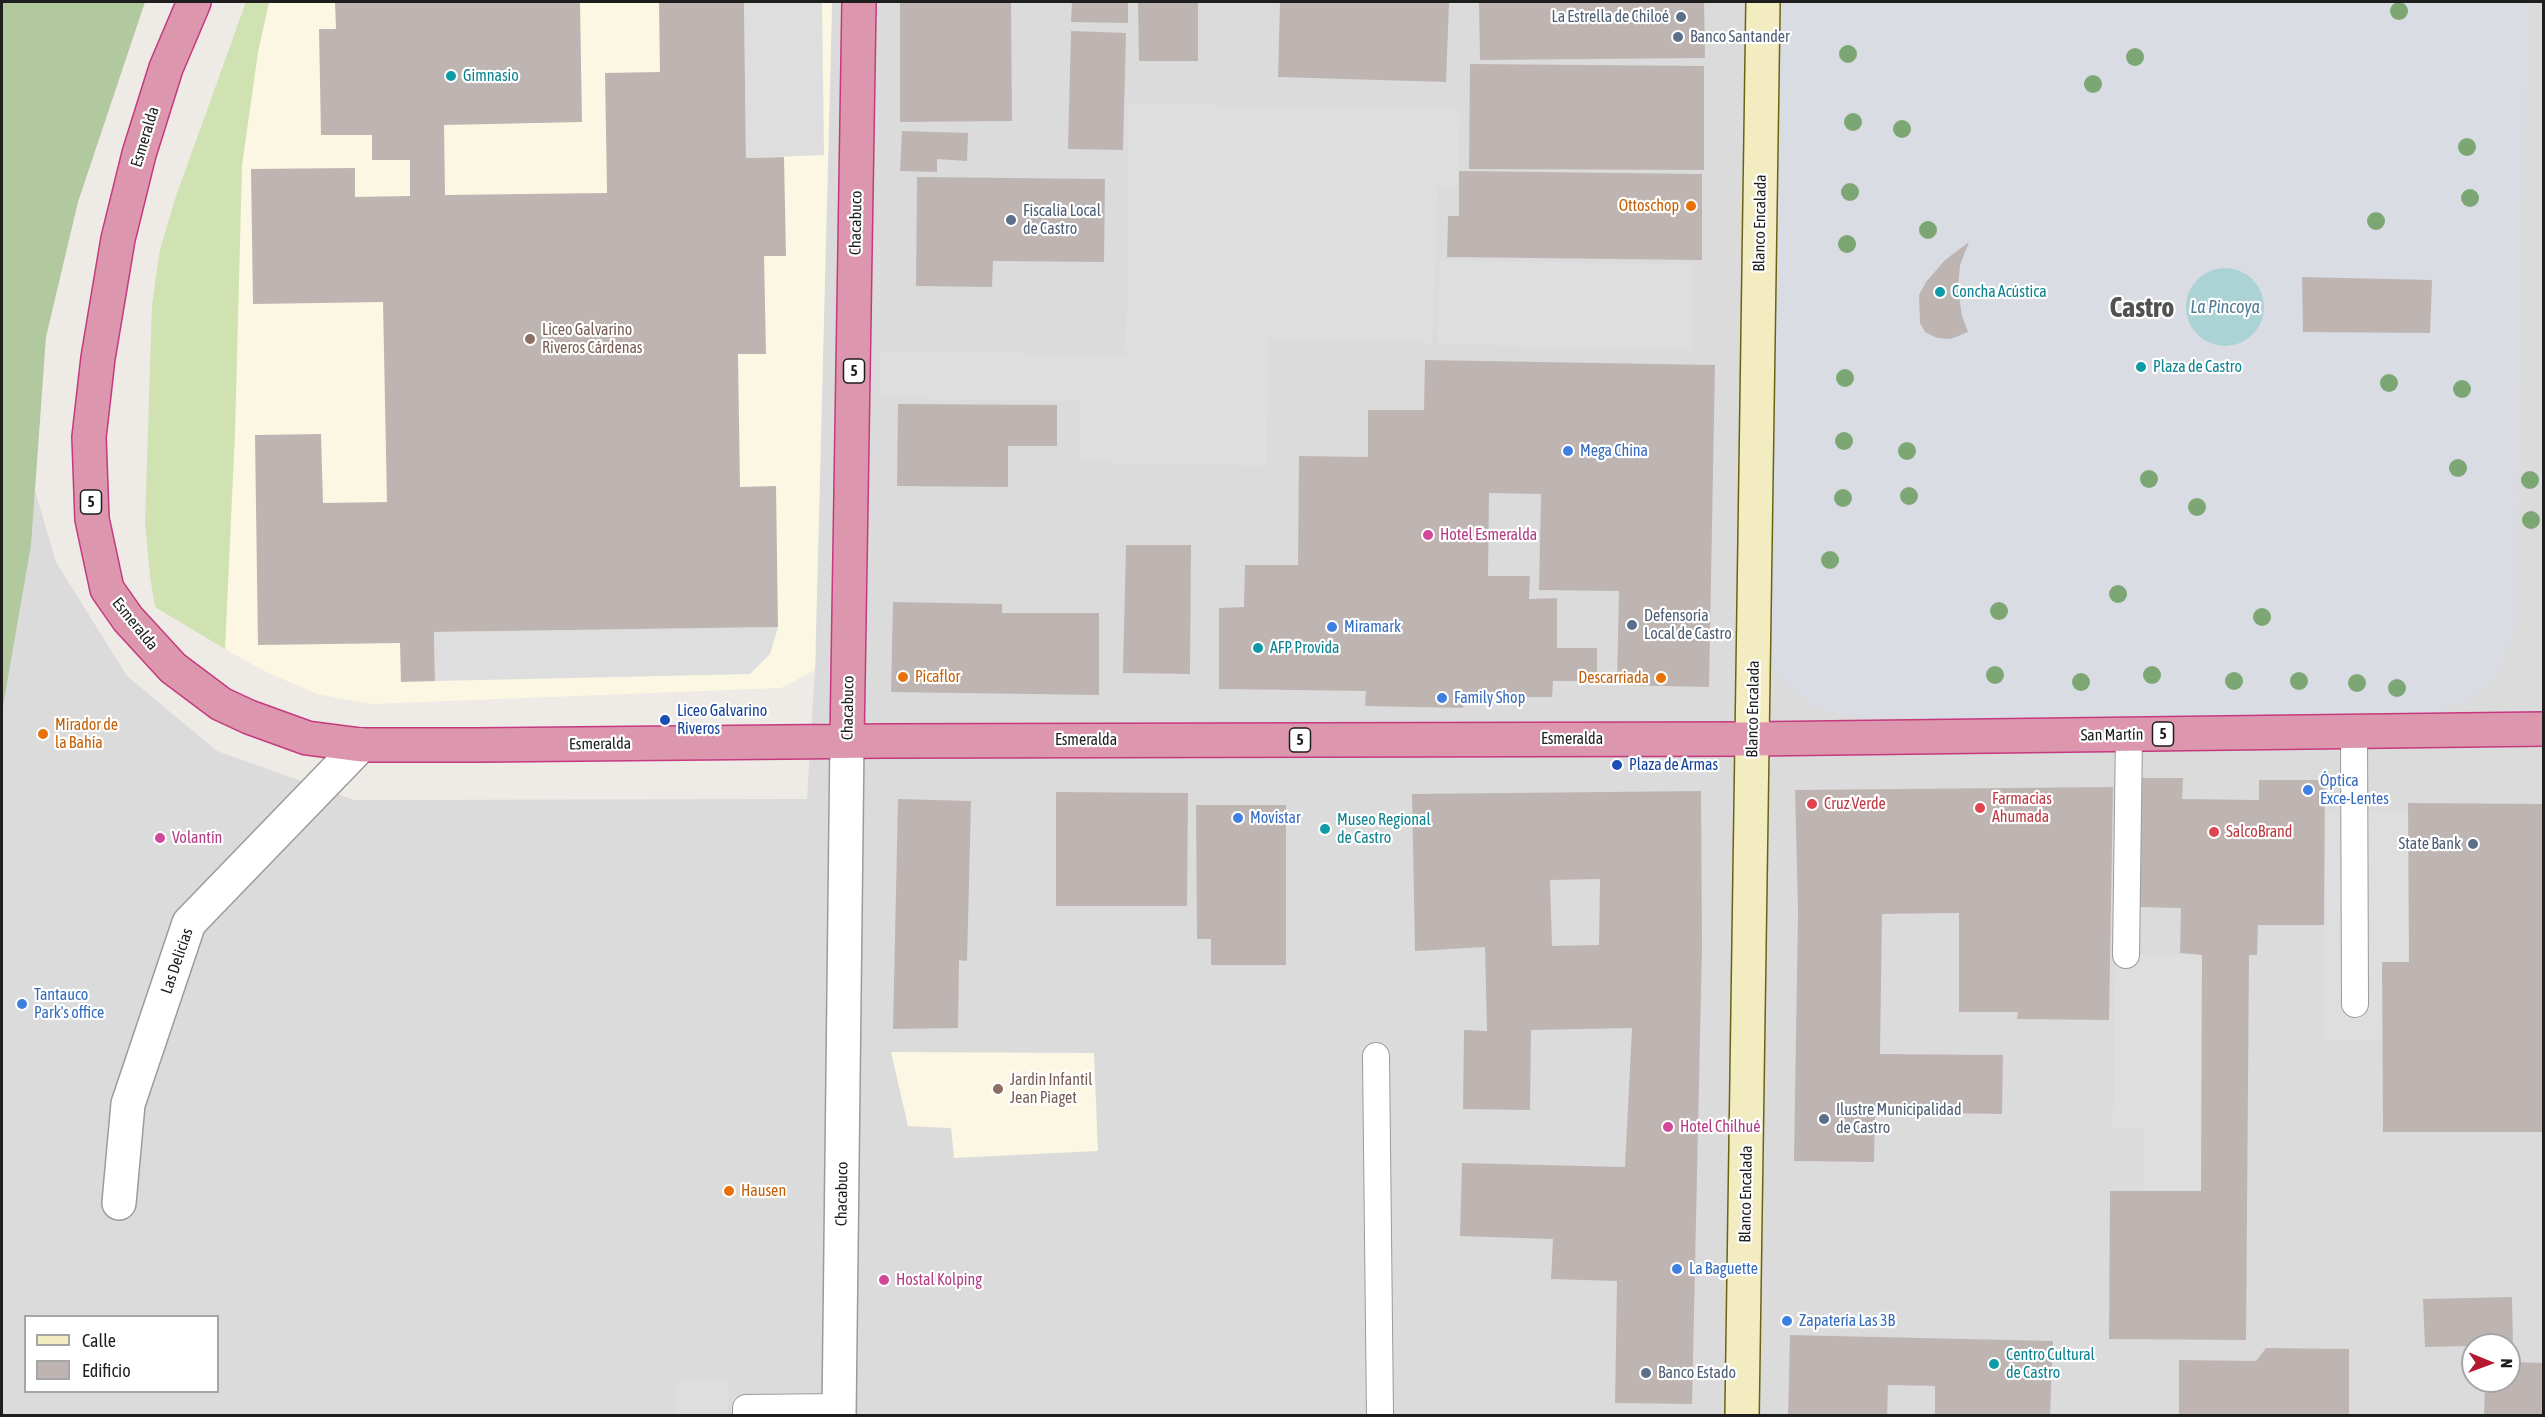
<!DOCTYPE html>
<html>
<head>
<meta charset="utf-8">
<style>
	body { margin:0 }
	#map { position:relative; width:2545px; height:1417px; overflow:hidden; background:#eeeae6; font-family:"Asap Condensed",sans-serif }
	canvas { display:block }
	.frame { position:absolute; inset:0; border:3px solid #1e1e1e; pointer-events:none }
	.legend { position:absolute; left:24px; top:1315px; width:195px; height:78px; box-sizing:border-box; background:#fff; border:2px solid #a5a5a5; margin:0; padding:8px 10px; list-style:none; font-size:18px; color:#1e1e1e }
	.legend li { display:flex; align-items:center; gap:12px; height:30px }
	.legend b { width:30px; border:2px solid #a5a5a5 }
	.north { position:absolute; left:2461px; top:1333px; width:60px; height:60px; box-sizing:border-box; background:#fff; border:2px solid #a5a5a5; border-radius:50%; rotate:91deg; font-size:16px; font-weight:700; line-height:24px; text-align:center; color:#1e1e1e }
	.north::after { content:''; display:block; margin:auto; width:21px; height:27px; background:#b51831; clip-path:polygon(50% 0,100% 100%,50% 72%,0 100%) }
</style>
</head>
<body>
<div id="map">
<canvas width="2545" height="1417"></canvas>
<div class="frame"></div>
<ul class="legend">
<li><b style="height:8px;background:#f2ecc0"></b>Calle</li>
<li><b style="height:16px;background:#beb5b3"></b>Edificio</li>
</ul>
<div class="north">N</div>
</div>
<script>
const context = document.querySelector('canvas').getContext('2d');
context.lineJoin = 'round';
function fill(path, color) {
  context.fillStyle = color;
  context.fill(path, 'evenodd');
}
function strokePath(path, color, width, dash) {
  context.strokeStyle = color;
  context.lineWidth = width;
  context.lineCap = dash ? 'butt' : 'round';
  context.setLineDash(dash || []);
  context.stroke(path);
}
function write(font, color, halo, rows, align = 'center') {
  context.font = font + ' "Asap Condensed",sans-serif';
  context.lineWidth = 4.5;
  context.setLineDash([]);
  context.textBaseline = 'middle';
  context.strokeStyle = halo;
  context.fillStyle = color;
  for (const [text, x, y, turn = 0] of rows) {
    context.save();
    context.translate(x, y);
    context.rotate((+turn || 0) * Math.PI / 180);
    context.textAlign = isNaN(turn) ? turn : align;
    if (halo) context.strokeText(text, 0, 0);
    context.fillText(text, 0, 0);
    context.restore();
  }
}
const residential = new Path2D(`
	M832,2H2543V1415L2,1416V465L10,406L56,562L127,676L217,751L354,800L807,799L815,670ZM26,1316H218V1392H26ZM2473,1345H2509V1381H2473Z`);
const education = new Path2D(`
	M269,2H832L815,670L781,688L372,704L317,694L266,672L225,649L242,165L258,52Z
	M891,1052L1094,1053L1098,1151L954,1158L951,1128L908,1126Z`);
const grass = new Path2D(`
	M246,2H269L258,52L242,165L235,433L225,649L155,607L150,576L145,523L152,304L160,250L176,196Z`);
const forest = new Path2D(`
	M2,2H145L78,202L46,337L31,545L2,712Z`);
const parking = new Path2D(`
	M744,2H822L824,155L746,158Z
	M1129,104L1459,109L1458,186H1438L1432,343L1268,338L1266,466L1080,462L1081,401L880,398V351L1125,355L1129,249Z
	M1440,260L1692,265L1691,350L1438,344Z
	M778,627L770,654L750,674L435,681L434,632Z
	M2325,810L2410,811L2409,962H2382V1041L2324,1040Z
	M2115,954L2202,955L2201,1191H2144V1129L2113,1128Z
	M729,1381L728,1415H677L676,1382Z`);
const plaza = new Path2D(`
	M1772,2H2528L2520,287L2516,625L2498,673L2484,688L2468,700L2430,715L1932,718L1863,717L1832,712L1808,703L1784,682L1767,661Z`);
const water = new Path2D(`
	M2186 307a39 39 0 1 1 78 0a39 39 0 1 1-78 0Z`);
const building = new Path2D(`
	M335,2H580L582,122L444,125L445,195L607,193L605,73L660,72L659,2H744L746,158L784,157L786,256H764L766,354H738L740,487L776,486L778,627L434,632L435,681L401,682L400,643L258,645L255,435L321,434L323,503L387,502L383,302L253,304L251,169L355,168V197L410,196V160H372V135H321L319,29H336Z
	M900,2H1011L1012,121L900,122Z
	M1072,2H1128V23L1071,22Z
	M1138,2H1198V61H1139Z
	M1280,2H1449L1446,82L1278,77Z
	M1479,2H1704L1705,58L1480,60Z
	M1071,31L1126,33L1123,150L1068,149Z
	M1470,64L1704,66V170L1469,169Z
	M902,131L968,133L967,161L937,159V172L900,171Z
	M1459,171L1702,174V260L1447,257L1448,216H1459Z
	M917,177L1105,179L1104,262L993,261L992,287L916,286Z
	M1969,242L1960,265L1958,289L1962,316L1968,332L1951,339L1937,338L1925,332L1920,323L1919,295L1926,282L1945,260Z
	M2302,277L2432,280L2430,333L2303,332Z
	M1425,360L1715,365L1709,687L1617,685L1619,591L1539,590L1541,494L1489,493L1488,576H1530L1529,599L1557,598V648H1597V681H1553L1552,697H1463V708L1365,706L1366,691L1219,689V608L1244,607L1245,565H1298L1299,456L1368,457V410H1424Z
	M898,404L1057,405V446H1008V487L897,486Z
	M1126,545H1191L1190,674L1123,673Z
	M893,602L1002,604V613H1099V695L891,692Z
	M2141,778H2183L2182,799L2259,800V780H2325L2324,925H2258L2257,955H2249L2246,1340L2109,1339L2110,1191H2201L2202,955L2180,953L2181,908L2138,907Z
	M2113,787L2109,1020L2017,1019L2018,1012H1959V913L1882,914L1880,1054L2003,1055L2002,1114L1875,1112L1874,1162L1794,1161L1798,912L1795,790Z
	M1701,791L1702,946L1692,1404L1615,1403L1617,1281L1551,1279L1553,1239L1460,1236L1462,1163L1625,1167L1632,1028L1531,1030L1530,1110L1463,1109L1464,1030L1487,1031L1485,947L1415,951L1412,794ZM1600,879L1599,945L1552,946L1550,880Z
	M1056,792L1188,793L1187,906H1056Z
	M898,799L971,801L967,961L959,960L958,1028L893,1029Z
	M2408,803L2544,804V1132H2383L2382,962H2409Z
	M1196,805H1286V965H1211V939H1197Z
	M2512,1297L2513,1345L2425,1347L2423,1299Z
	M1790,1335L2053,1341L2050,1416H1935V1386L1888,1385L1887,1416H1788Z
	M2266,1348L2349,1349V1416H2179V1360L2256,1361Z
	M2509,1362L2544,1363V1416H2484L2485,1381H2509Z`);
const lane = new Path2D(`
	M2354,731L2355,1004
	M2126,955L2129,734
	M1376,1056L1380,1416
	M746,1416V1408L839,1407`);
const street = new Path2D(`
	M119,1203L128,1104L189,923L361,745
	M839,1416L847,741`);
const secondary = new Path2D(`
	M1742,1416L1763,2`);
const highway = new Path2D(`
	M194,2L166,68L139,154L118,239L98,358L89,437L92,519L107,589L128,619L173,668L221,704L249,717L307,738L361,745H478L886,741L1752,739L2544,729
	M847,741L859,2`);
const trees = [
	[2399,11],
	[1848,54],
	[2135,57],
	[2093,84],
	[1853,122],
	[1902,129],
	[2467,147],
	[1850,192],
	[2470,198],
	[2376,221],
	[1928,230],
	[1847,244],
	[1845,378],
	[2389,383],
	[2462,389],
	[1844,441],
	[1907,451],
	[2458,468],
	[2149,479],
	[2530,480],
	[1909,496],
	[1843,498],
	[2197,507],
	[2531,520],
	[1830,560],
	[2118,594],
	[1999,611],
	[2262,617],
	[1995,675],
	[2152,675],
	[2234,681],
	[2299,681],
	[2081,682],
	[2357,683],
	[2397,688]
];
const markers = [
	[1681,17,6,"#5c6f8a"],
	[1678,37,6,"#5c6f8a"],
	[451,76,6,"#0f9aa8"],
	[1691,206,6,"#e8710a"],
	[1011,220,6,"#5c6f8a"],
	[1940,292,6,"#0f9aa8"],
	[530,339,6,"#8d6e63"],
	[2141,367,6,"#0f9aa8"],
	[1568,451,6,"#3f7fe0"],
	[1428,535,6,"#d1479c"],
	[1632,625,6,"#5c6f8a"],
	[1332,627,6,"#3f7fe0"],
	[1258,648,6,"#0f9aa8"],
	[903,677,6,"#e8710a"],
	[1661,678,6,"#e8710a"],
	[1442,698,6,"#3f7fe0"],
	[665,720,6,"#1a4fb4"],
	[43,734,6,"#e8710a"],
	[1617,765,6,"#1a4fb4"],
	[2308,790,6,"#3f7fe0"],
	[1812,804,6,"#e0444e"],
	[1980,808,6,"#e0444e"],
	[1238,818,6,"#3f7fe0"],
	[1325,829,6,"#0f9aa8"],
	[2214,832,6,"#e0444e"],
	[160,838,6,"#d1479c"],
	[2473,844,6,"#5c6f8a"],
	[22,1004,6,"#3f7fe0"],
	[998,1089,6,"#8d6e63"],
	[1824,1119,6,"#5c6f8a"],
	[1668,1127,6,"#d1479c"],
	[729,1191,6,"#e8710a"],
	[1677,1269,6,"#3f7fe0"],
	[884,1280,6,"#d1479c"],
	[1787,1321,6,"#3f7fe0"],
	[1994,1364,6,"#0f9aa8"],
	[1646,1373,6,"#5c6f8a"]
];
const shields = [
	[854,371,21],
	[91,502,21],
	[2163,734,21],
	[1300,740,21]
];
const shieldNames = [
	["5",854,371],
	["5",91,502],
	["5",2163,734],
	["5",1300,740]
];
const serviceNames = [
	["La Estrella de Chiloé",1669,17,"right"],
	["Banco Santander",1690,37],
	["Fiscalía Local",1023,211],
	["de Castro",1023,229],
	["Defensoría",1644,616],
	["Local de Castro",1644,634],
	["State Bank",2461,844,"right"],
	["Ilustre Municipalidad",1836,1110],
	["de Castro",1836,1128],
	["Banco Estado",1658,1373]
];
const cultureNames = [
	["Gimnasio",463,76],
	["Concha Acústica",1952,292],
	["Plaza de Castro",2153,367],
	["AFP Provida",1270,648],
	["Museo Regional",1337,820],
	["de Castro",1337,838],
	["Centro Cultural",2006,1355],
	["de Castro",2006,1373]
];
const streetNames = [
	["Esmeralda",145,137,-73],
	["Chacabuco",856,223,-89],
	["Blanco Encalada",1760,223,-89],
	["Esmeralda",135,624,51],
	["Chacabuco",848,708,-89],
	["Blanco Encalada",1753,709,-89],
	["San Martín",2112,735,-1],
	["Esmeralda",1572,739],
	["Esmeralda",1086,740],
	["Esmeralda",600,744,-1],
	["Las Delicias",177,961,-71],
	["Chacabuco",842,1194,-89],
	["Blanco Encalada",1746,1194,-89]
];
const foodNames = [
	["Ottoschop",1679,206,"right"],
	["Picaflor",915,677],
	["Descarriada",1649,678,"right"],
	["Mirador de",55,725],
	["la Bahía",55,743],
	["Hausen",741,1191]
];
const educationNames = [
	["Liceo Galvarino",542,330],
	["Riveros Cárdenas",542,348],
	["Jardin Infantil",1010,1080],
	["Jean Piaget",1010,1098]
];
const shopNames = [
	["Mega China",1580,451],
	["Miramark",1344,627],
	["Family Shop",1454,698],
	["Óptica",2320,781],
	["Exce-Lentes",2320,799],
	["Movistar",1250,818],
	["Tantauco",34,995],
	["Park's office",34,1013],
	["La Baguette",1689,1269],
	["Zapatería Las 3B",1799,1321]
];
const hotelNames = [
	["Hotel Esmeralda",1440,535],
	["Volantín",172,838],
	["Hotel Chilhué",1680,1127],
	["Hostal Kolping",896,1280]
];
const transitNames = [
	["Liceo Galvarino",677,711],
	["Riveros",677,729],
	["Plaza de Armas",1629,765]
];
const healthNames = [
	["Farmacias",1992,799],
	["Ahumada",1992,817],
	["Cruz Verde",1824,804],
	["SalcoBrand",2226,832]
];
const waterNames = [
	["La Pincoya",2225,307]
];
const townNames = [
	["Castro",2142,308]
];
fill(residential, '#dcdbdc');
fill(education, '#fbf7e2');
fill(grass, '#d1e2b2');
fill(forest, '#b2c89f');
fill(parking, '#dedede');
fill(plaza, '#dadce4');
fill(water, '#abd3d6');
fill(building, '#beb5b3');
strokePath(lane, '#9b9b9b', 28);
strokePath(street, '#9b9b9b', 36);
strokePath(secondary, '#696412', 36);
strokePath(highway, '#c5397f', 36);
strokePath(lane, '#fff', 26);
strokePath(street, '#fff', 33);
strokePath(secondary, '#f2ecc0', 33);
strokePath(highway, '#dc97ae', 33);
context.fillStyle = '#7ca775';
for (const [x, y] of trees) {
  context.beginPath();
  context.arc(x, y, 9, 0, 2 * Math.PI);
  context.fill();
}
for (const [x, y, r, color] of markers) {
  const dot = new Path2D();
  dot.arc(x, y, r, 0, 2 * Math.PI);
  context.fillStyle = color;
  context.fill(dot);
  strokePath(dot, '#fff', 2);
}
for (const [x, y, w] of shields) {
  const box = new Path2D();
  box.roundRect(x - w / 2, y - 12, w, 24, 4.5);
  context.fillStyle = '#fff';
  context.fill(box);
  strokePath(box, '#1e1e1e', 1.5);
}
write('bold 15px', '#1e1e1e', null, shieldNames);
write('16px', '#4e5e75', '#fff', serviceNames, 'left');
write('16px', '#0d838f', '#fff', cultureNames, 'left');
write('16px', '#1e1e1e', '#fff', streetNames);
write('16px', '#c56008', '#fff', foodNames, 'left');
write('16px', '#785e54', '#fff', educationNames, 'left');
write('16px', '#366cbe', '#fff', shopNames, 'left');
write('16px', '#b23c85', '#fff', hotelNames, 'left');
write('16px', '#164399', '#fff', transitNames, 'left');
write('16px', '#be3a42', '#fff', healthNames, 'left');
write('italic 18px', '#4f7c94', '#fff', waterNames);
write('bold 28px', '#515151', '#fff', townNames);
</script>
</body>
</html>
